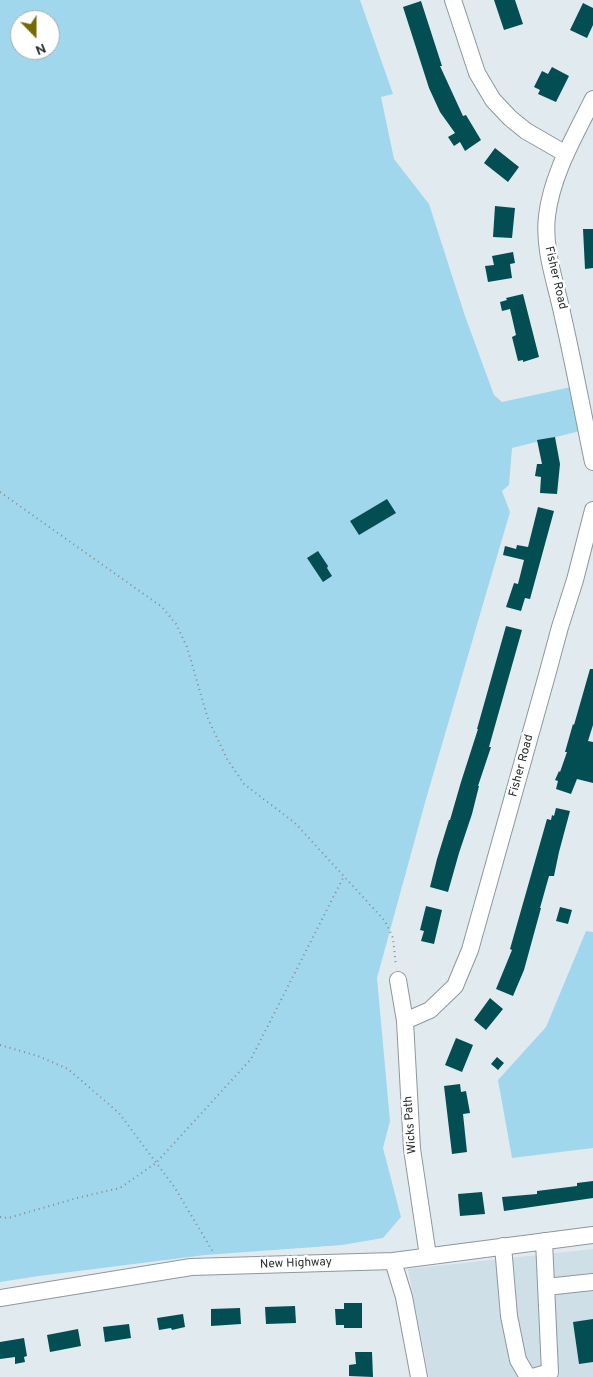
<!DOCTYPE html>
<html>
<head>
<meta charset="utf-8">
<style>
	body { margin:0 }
	#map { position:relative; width:593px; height:1377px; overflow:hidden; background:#e1ebef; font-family:Overpass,sans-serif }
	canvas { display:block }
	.north { position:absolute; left:10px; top:10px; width:50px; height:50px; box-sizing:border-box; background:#fff; border:1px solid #a9abac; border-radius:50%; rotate:158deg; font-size:14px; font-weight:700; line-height:20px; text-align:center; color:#292d2f }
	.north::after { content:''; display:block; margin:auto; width:18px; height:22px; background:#756b04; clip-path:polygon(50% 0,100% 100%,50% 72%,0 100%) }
</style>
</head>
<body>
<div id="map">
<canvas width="593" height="1377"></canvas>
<div class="north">N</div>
</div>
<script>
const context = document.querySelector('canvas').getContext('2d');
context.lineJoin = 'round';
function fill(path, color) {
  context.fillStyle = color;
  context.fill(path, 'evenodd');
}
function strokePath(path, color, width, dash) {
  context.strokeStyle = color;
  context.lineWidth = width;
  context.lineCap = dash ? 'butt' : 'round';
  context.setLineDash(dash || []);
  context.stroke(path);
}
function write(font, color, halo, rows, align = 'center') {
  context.font = font + ' Overpass,sans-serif';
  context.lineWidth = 5;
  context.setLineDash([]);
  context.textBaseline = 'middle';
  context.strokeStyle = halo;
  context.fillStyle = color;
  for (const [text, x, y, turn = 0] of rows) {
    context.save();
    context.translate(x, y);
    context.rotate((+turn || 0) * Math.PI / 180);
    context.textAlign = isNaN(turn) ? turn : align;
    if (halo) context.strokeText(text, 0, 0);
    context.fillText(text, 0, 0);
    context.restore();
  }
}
const built = new Path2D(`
	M593,1249V1377H429L408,1269Z`);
const green = new Path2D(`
	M0,0H360L393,94L381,97L394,159L429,204L465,316L494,395L502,402L571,387L580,431L512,448L509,485L502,491L510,512L426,799L377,978L390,1121L383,1148L401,1217L383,1238L342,1245L205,1255L39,1276L0,1282ZM20,20H50V50H20Z
	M586,931L593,932V1148L512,1158L498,1080L546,1027Z`);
const building = new Path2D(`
	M494,0H515L523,24L504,30Z
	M421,1L442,66H440L463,116L466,115L481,140L465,151L460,142L454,146L448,137L455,133L440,112L429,88L403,7Z
	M583,3L593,8V25L587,38L570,30Z
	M552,67L569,76L556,102L538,94L540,90L534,87L542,71L548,74Z
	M495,148L519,167L508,182L484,163Z
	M495,206L515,208L512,238L493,237Z
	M583,229H593V268L585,269Z
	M513,252L515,263L510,264L512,278L488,282L485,266L494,265L492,256Z
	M523,294L539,357L523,362V360L518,361L512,337L516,335L510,309L502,311L500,302L507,300L506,298Z
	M555,437L560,464L557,494L540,493L541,477L535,476L537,464H542L537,440Z
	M387,499L396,513L359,535L350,521Z
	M538,507L554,511L530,599L525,598L521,611L506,607L514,583L518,584L524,560L503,555L505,546L516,549L517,545L528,547Z
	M318,551L328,566L327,568L332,576L323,582L307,558Z
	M506,626L522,630L489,747H491L478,786H479L472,814L459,853L448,892L430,887L437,859L449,820H450L461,782L478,729H477Z
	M590,669H593V725L588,741L593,742V783L577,779L571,794L556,789L558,781L555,780L559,771L560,772L567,752H565L573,724L574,725Z
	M556,808L570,811L559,852L554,876H549L540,908H541L524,970L513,996L496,989L512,950L510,949L547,819L551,820L552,815L554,816Z
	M426,906L442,910L434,944L421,941L424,931L420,930Z
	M560,907L572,910L568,924L556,921Z
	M490,998L503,1009L486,1030L474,1020Z
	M456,1038L473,1045L462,1072L445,1065Z
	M497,1057L504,1063L498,1070L491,1064Z
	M460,1084L461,1092L466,1091L470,1113L463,1114L467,1152L452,1154L444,1086Z
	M593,1181V1198L504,1211L502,1197L537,1194V1191L577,1186V1183Z
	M482,1192L485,1214L460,1216L458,1194Z
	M344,1303H362V1328H344V1325H336L335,1309H344Z
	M295,1306L296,1323L266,1324L265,1307Z
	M240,1308L241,1324L211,1326V1309Z
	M183,1314L185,1327L172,1330L171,1328L159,1330L157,1318Z
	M593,1319V1362L579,1364L573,1322Z
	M129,1324L131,1338L105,1342L103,1327Z
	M78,1329L81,1346L50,1352L47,1335Z
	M24,1338L27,1356L24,1357L25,1362L15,1364V1357L0,1359V1342Z
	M355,1352H372L373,1377L349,1376V1365L356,1364Z`);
const path = new Path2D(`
	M0,492L162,607L176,624L187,647L208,719L227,759L244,784L295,823L385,921L393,938L396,966
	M0,1045L38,1056L68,1069L119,1113L175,1188L213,1252
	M0,1217L8,1218L77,1198L120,1188L156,1163L251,1059L344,876`);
const minor = new Path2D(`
	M453,0L477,73L493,100L510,118L526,131L566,154
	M593,99C575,136 552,174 547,216C543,250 556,283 563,317C574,365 583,414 593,462
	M398,980L405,1021L412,1149L428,1256
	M405,1021L430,1010L455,986L470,950L547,675L560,627L575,580L593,510
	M503,1246L509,1316L518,1360L528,1377
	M393,1261L404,1297L419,1377
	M546,1287L593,1282
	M0,1298L191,1267L393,1261L593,1235
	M533,1377L550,1372L544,1241`);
const streetNames = [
	["Fisher Road",555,278,77],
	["Fisher Road",522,766,-75],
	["Wicks Path",411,1125,-94],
	["New Highway",296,1264,-2]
];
fill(built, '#cedfe7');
fill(green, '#a0d7ed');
fill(building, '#034e52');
strokePath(minor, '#8e979b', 18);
strokePath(path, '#858c8f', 2, [1, 4]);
strokePath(minor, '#fff', 16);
write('12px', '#292d2f', '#fff', streetNames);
</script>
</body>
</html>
